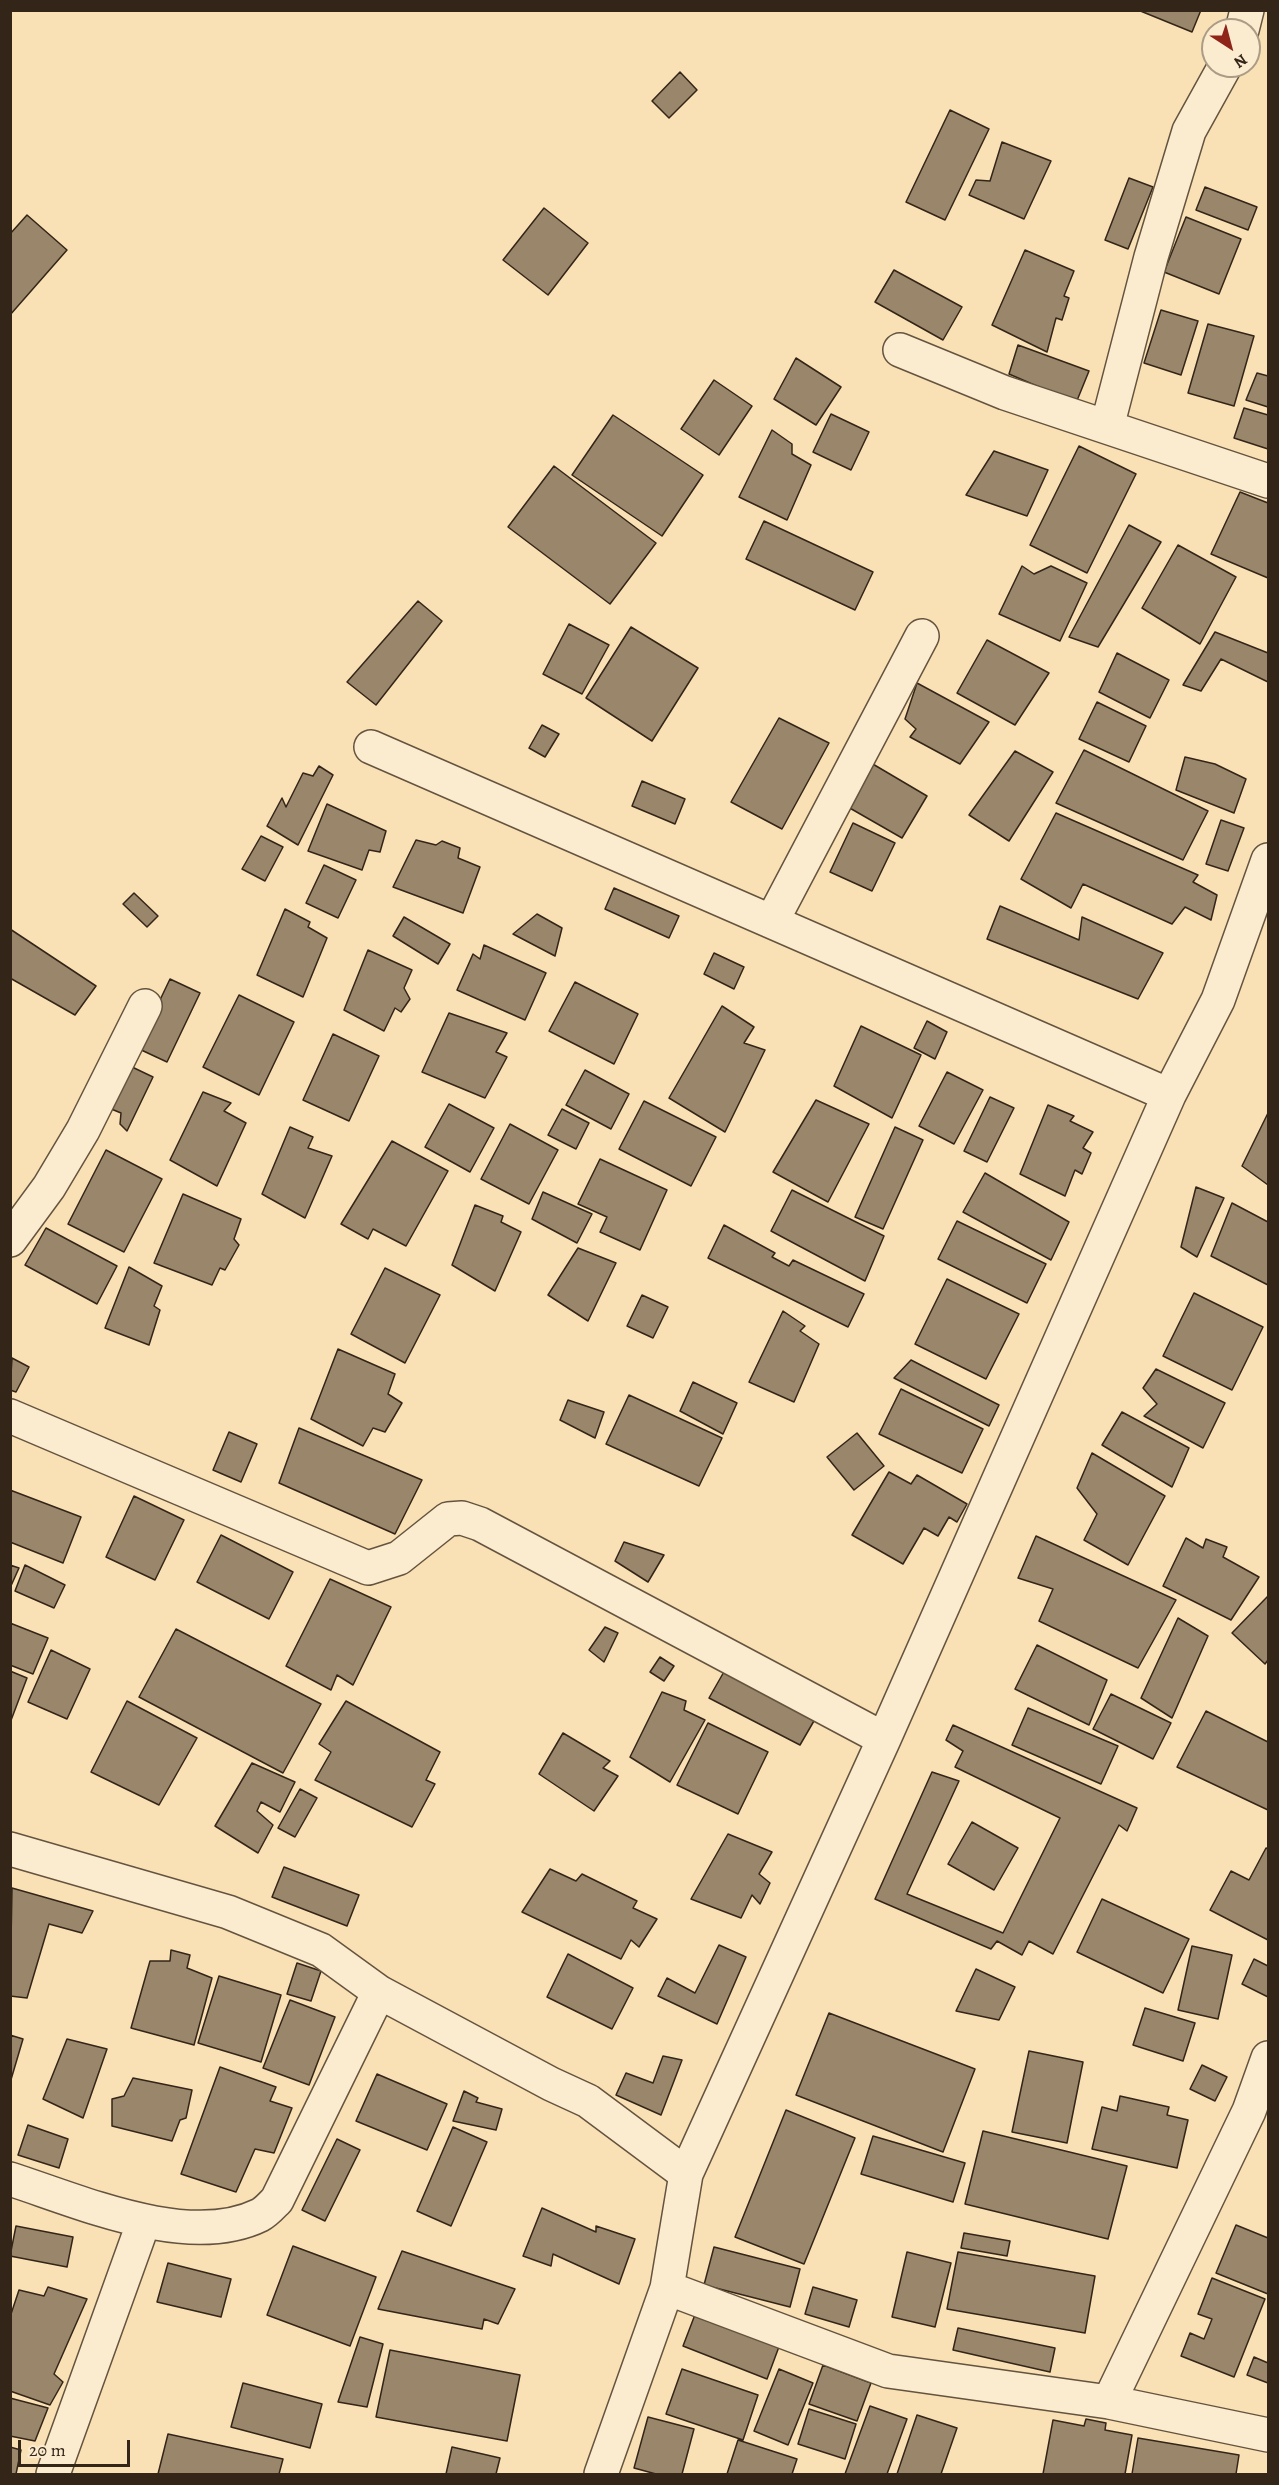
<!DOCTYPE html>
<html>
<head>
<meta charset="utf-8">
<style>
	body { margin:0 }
	#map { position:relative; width:1279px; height:2485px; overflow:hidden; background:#f9e0b5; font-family:Alegreya,serif }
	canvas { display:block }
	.frame { position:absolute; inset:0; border:12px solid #332518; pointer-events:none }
	.north { position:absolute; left:1201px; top:18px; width:60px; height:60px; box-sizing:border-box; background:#fbebcf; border:2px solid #ab9c86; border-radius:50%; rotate:144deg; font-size:16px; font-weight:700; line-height:24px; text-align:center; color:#332518 }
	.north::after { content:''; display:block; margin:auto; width:21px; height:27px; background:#8f2418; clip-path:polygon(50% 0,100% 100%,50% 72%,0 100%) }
	.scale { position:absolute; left:18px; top:2440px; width:112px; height:27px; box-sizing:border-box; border:3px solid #332518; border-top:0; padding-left:8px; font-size:18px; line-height:21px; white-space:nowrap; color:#332518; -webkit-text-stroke:4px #fbebcf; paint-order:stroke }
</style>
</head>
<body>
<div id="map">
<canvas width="1279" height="2485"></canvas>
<div class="frame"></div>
<div class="north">N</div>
<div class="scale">20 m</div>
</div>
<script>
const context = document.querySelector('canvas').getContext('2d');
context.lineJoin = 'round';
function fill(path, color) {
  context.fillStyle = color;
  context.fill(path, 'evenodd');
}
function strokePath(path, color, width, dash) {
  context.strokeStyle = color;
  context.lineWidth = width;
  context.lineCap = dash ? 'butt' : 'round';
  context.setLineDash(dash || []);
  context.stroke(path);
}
const building = new Path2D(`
	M1138,10H1201L1192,32Z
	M680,72L697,90L669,118L652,101Z
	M950,110L989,129L945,220L906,202Z
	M1002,142L1051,161L1024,219L969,195L976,180L990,181Z
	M1129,178L1153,187L1128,249L1105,240Z
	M1205,187L1257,207L1248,230L1196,210Z
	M544,208L588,243L548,295L503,260Z
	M27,215L67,250L10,315V234Z
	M1186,217L1241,239L1219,294L1164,272Z
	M1025,250L1074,271L1064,296L1069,298L1062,320L1056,318L1047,352L992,325Z
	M894,270L962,307L943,340L875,302Z
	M1161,310L1198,321L1181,375L1144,363Z
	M1208,324L1254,336L1234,406L1188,393Z
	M1018,345L1089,371L1076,403L1009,374Z
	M796,358L841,387L816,425L774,399Z
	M1257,373L1268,376V407L1246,400Z
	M714,380L752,406L719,455L681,429Z
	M1244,408L1268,415V449L1234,438Z
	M831,414L869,432L851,470L813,452Z
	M613,415L703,475L662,536L572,475Z
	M772,430L792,444V454L811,465L787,520L739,497Z
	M1079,446L1136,474L1087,573L1030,545Z
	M994,451L1048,470L1027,516L966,495Z
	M554,466L656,543L610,604L508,527Z
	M1240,492L1268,503V578L1211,554Z
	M764,521L873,572L855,610L746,559Z
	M1129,525L1161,542L1098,647L1069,637Z
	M1178,545L1236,577L1200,644L1142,608Z
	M1022,566L1034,574L1051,566L1087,583L1060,641L999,614Z
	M418,601L442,621L376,705L347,682Z
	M569,624L609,645L582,694L543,674Z
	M631,627L698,668L652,741L586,698Z
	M1215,632L1268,653V682L1221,659L1201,691L1183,685Z
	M987,640L1049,673L1015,725L957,693Z
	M1117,653L1169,680L1150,718L1099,692Z
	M917,683L989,722L960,764L910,737L916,729L905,719Z
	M1097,702L1146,726L1129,762L1079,739Z
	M779,718L829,743L782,829L731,802Z
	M542,725L559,734L545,757L529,748Z
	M1084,750L1208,811L1183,860L1056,803Z
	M1015,751L1053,772L1009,841L969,815Z
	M1185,757L1215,764L1246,779L1234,813L1176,790Z
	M866,760L927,796L902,838L841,803Z
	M319,766L333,775L298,845L267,826L282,798L286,807L303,773L313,776Z
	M642,781L685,799L675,824L632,806Z
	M327,804L386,831L380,852L369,850L362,870L308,851Z
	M1056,813L1198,875L1193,882L1217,895L1211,920L1185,907L1172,924L1083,884L1071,908L1021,879Z
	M1221,820L1244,828L1228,871L1206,864Z
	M853,823L895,843L872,891L830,872Z
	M261,836L283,847L265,881L242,869Z
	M416,840L436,845L442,841L460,848L458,858L480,867L463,913L393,887Z
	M324,865L356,880L338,918L306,903Z
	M614,888L679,916L669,938L605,909Z
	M134,893L158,916L147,927L123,904Z
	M1000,906L1079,940L1082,917L1163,953L1138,999L987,939Z
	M285,909L310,922L308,927L327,938L303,997L257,975Z
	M537,914L562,928L555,956L513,934Z
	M404,917L450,944L438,964L393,936Z
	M10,929L96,986L75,1015L10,978Z
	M484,945L546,973L525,1020L457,990L473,954L480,959Z
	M368,950L412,970L404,988L410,999L401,1012L395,1008L384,1031L344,1010Z
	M714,953L744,967L734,989L704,974Z
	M170,979L200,993L167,1062L137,1048Z
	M575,982L638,1014L614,1064L549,1031Z
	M239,995L294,1022L259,1095L203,1067Z
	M722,1006L754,1027L744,1043L765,1050L725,1132L669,1098Z
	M449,1013L507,1033L496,1052L507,1057L485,1098L422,1072Z
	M927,1021L947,1032L935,1059L914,1048Z
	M861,1026L921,1055L892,1118L834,1086Z
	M333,1034L379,1056L349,1121L303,1100Z
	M130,1066L153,1077L127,1131L120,1124L121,1113L104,1106Z
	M585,1070L629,1094L611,1129L566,1105Z
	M947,1072L983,1090L954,1144L919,1126Z
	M203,1092L231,1103L224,1111L246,1123L217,1186L170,1160Z
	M990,1097L1014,1108L987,1162L964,1151Z
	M816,1100L869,1124L828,1202L773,1172Z
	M644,1101L716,1137L691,1186L619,1149Z
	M449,1104L494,1128L470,1172L425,1147Z
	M1048,1105L1074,1116L1070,1121L1093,1132L1083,1148L1091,1153L1082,1174L1075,1170L1065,1196L1020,1174Z
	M562,1109L589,1123L576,1149L548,1135Z
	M1268,1113V1185L1242,1166Z
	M510,1124L558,1150L529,1204L481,1179Z
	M290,1127L313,1137L308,1148L332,1156L305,1218L262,1194Z
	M895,1127L923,1140L883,1229L855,1217Z
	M392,1141L448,1171L406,1246L373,1229L368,1239L341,1224Z
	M106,1150L162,1179L124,1252L68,1224Z
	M600,1159L667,1190L640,1250L600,1232L607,1217L578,1204Z
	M985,1173L1069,1222L1051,1260L963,1212Z
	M1196,1187L1224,1198L1197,1257L1181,1247Z
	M792,1190L884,1236L865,1281L771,1231Z
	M543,1192L592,1214L577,1243L532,1219Z
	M183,1194L241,1219L234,1239L239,1245L225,1270L220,1268L212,1285L154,1263Z
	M1232,1203L1268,1222V1285L1211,1256Z
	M475,1205L503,1216L501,1222L521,1232L495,1291L452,1265Z
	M957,1221L1046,1264L1027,1303L938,1259Z
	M724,1225L775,1253L772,1257L789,1266L793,1260L864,1294L848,1327L708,1258Z
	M46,1228L117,1266L97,1304L25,1265Z
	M578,1248L616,1263L588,1321L548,1295Z
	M129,1267L162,1286L154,1306L160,1310L149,1345L105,1328Z
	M385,1268L440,1295L405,1363L351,1334Z
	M947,1279L1019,1314L986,1379L915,1344Z
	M1194,1293L1263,1327L1232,1390L1163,1356Z
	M642,1295L668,1307L653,1338L627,1326Z
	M783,1311L805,1326L800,1331L819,1344L794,1402L749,1382Z
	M338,1349L395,1374L388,1394L402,1403L385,1432L373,1428L363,1446L311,1419Z
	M12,1358L29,1367L16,1392L10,1390Z
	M911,1360L999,1405L989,1426L894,1378Z
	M1156,1369L1225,1403L1203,1448L1144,1416L1157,1404L1143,1388Z
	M693,1382L737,1403L723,1434L680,1411Z
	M901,1389L983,1429L962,1473L879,1434Z
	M629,1395L722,1438L699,1486L606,1444Z
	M568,1400L604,1412L595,1438L560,1420Z
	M1122,1412L1189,1448L1172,1487L1102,1445Z
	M299,1428L422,1480L395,1534L279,1483Z
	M229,1432L257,1444L241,1482L213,1470Z
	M857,1433L884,1466L854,1490L827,1457Z
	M1092,1453L1165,1496L1128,1565L1084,1540L1097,1514L1077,1488Z
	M889,1472L911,1484L917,1475L967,1504L957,1522L949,1517L938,1536L924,1528L903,1564L852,1535Z
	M10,1490L81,1517L63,1563L10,1542Z
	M134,1496L184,1520L155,1580L106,1557Z
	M221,1535L293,1572L269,1619L197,1582Z
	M1036,1536L1176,1600L1138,1668L1039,1621L1053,1589L1018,1578Z
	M1186,1538L1203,1548L1206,1539L1227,1547L1223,1557L1259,1577L1231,1620L1163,1586Z
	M624,1542L664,1555L648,1582L615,1561Z
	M10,1565L19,1568L10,1588Z
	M25,1565L65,1585L54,1608L15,1591Z
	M330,1579L391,1607L353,1685L337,1675L331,1690L286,1666Z
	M1268,1596V1660L1265,1664L1232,1633Z
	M1178,1618L1208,1636L1172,1718L1141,1698Z
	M10,1623L48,1638L33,1674L10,1665Z
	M605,1627L618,1633L604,1662L589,1650Z
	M176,1629L321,1704L283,1773L139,1697Z
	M1037,1645L1107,1680L1089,1725L1015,1689Z
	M51,1650L90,1669L67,1719L28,1702Z
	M660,1657L674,1666L664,1681L650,1672Z
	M725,1670L818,1714L800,1745L709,1698Z
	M10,1671L27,1678L10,1723Z
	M662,1692L686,1701L684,1710L705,1720L670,1782L630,1757Z
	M1111,1694L1171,1723L1153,1759L1093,1729Z
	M127,1701L197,1738L159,1805L91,1772Z
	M346,1701L440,1752L426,1780L435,1784L412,1827L315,1780L331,1752L319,1744Z
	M1028,1708L1118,1746L1101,1784L1012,1745Z
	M1206,1711L1268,1742V1810L1177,1767Z
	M708,1723L768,1752L738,1814L677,1785Z
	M953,1725L1137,1808L1127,1831L1119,1825L1053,1954L1029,1941L1022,1955L997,1941L991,1949L875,1899L932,1772L959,1781L907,1894L1003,1933L1060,1818L955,1767L963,1751L946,1740Z
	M563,1733L610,1761L603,1768L618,1776L594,1811L539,1774Z
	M252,1763L295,1782L280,1812L261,1802L257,1811L273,1825L258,1853L215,1826Z
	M300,1789L317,1798L295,1837L278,1828Z
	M972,1822L1018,1848L994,1890L948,1864Z
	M728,1834L772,1852L759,1874L770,1883L760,1904L752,1895L741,1918L691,1899Z
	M1266,1848L1268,1849V1940L1210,1910L1231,1871L1249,1880Z
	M284,1867L359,1895L347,1926L272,1897Z
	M550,1869L576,1881L582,1874L637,1901L633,1908L657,1919L639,1947L631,1940L621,1959L522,1912Z
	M12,1888L93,1911L82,1933L49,1924L27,1998L10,1996Z
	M1102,1899L1189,1939L1163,1993L1077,1952Z
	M719,1945L746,1957L717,2024L658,1996L667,1978L695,1993Z
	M1192,1946L1232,1955L1218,2019L1178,2010Z
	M171,1950L190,1955L187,1968L212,1978L194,2045L131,2028L150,1961H170Z
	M568,1954L633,1988L612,2029L547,1997Z
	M1254,1959L1268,1966V1997L1242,1984Z
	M297,1963L321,1971L311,2001L287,1994Z
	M976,1969L1015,1987L999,2020L956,2011Z
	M219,1976L281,1995L261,2062L198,2043Z
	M290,2000L335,2017L309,2085L263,2068Z
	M1145,2008L1195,2023L1183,2061L1133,2045Z
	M829,2013L975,2069L943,2152L796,2095Z
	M10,2035L23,2039L10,2083Z
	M67,2039L107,2049L83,2118L43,2099Z
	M1029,2051L1083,2062L1067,2143L1012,2132Z
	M663,2056L682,2060L661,2115L616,2095L626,2073L653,2083Z
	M1202,2065L1227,2077L1215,2101L1190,2089Z
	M220,2067L276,2087L270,2101L292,2108L274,2153L255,2149L236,2192L181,2174Z
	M377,2074L447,2104L427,2150L356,2121Z
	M133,2078L192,2090L186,2118L180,2120L172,2141L112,2126V2099L124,2096Z
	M464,2091L478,2098L476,2102L502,2109L496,2130L453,2121Z
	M1120,2096L1169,2107L1167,2115L1188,2120L1177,2168L1092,2149L1102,2107L1117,2111Z
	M786,2110L855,2138L804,2264L735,2237Z
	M28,2125L68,2139L59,2168L18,2155Z
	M453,2127L487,2142L451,2226L417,2211Z
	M983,2131L1127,2166L1108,2239L965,2204Z
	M873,2136L965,2163L953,2202L861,2174Z
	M337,2139L360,2150L325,2221L302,2210Z
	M542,2208L596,2232V2226L635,2239L619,2284L553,2254L551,2266L523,2256Z
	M1236,2225L1268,2238V2294L1216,2273Z
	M16,2226L73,2237L67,2267L10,2256Z
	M964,2233L1010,2241L1007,2256L961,2248Z
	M293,2246L376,2277L350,2346L267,2315Z
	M714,2247L800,2269L790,2307L704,2285Z
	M402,2251L515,2289L498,2324L484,2319L482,2329L378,2309Z
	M907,2252L951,2263L935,2327L892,2317Z
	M958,2252L1095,2276L1085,2333L947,2309Z
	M168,2263L231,2279L221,2317L157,2302Z
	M1212,2278L1265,2299L1234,2377L1181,2356L1190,2333L1204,2339L1212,2319L1198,2314Z
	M48,2287L87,2299L54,2374L63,2382L50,2405L10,2391V2317L19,2290L44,2296Z
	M813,2287L857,2300L849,2327L805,2314Z
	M696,2312L780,2344L767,2379L683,2346Z
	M958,2328L1055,2348L1050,2372L953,2350Z
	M360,2337L383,2344L367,2407L338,2402Z
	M390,2350L520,2375L507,2441L376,2417Z
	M1254,2357L1268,2363V2383L1247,2375Z
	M823,2365L871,2383L857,2421L809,2404Z
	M682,2369L758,2395L743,2440L666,2414Z
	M779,2369L813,2383L788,2445L754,2431Z
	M243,2383L322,2404L310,2448L231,2427Z
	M10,2398L48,2408L35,2441L10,2436Z
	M870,2406L907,2419L887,2474H845Z
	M809,2409L856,2424L845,2459L798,2444Z
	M917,2415L957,2428L941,2474H897Z
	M648,2417L694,2429L682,2474H656L634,2468Z
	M1086,2419L1106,2423L1105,2430L1132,2435L1125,2474H1043L1053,2420L1084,2426Z
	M168,2434L283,2459L279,2474H158Z
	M1138,2438L1239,2455L1236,2474H1132Z
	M738,2440L797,2459L792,2474H727Z
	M10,2447L21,2450L16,2474H10Z
	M452,2447L500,2458L496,2474H446Z`);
const minor = new Path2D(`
	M1242,30L1247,10
	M900,350L1005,393L1268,481
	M1107,427L1151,257L1189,131L1225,66
	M371,747L1169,1095
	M772,921L922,636
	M10,1240L49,1187L83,1130L145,1006
	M10,1416L368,1568L399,1558L448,1519L462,1518L480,1524L884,1739
	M10,1849L228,1912L321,1950L379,1992L551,2084L588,2101L686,2174
	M10,2179C81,2202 189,2250 260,2215C266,2212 272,2205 277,2200L379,1992
	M667,2288L888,2371L1109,2402L1268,2435
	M1109,2402L1249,2111L1268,2058
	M53,2474L144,2221
	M601,2474L667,2288L686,2174L884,1739L1169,1095L1218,1000L1268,860`);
fill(building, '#9a866a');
strokePath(building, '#332518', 1.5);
strokePath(minor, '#64543f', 36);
strokePath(minor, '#fbebcf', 33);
</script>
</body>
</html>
